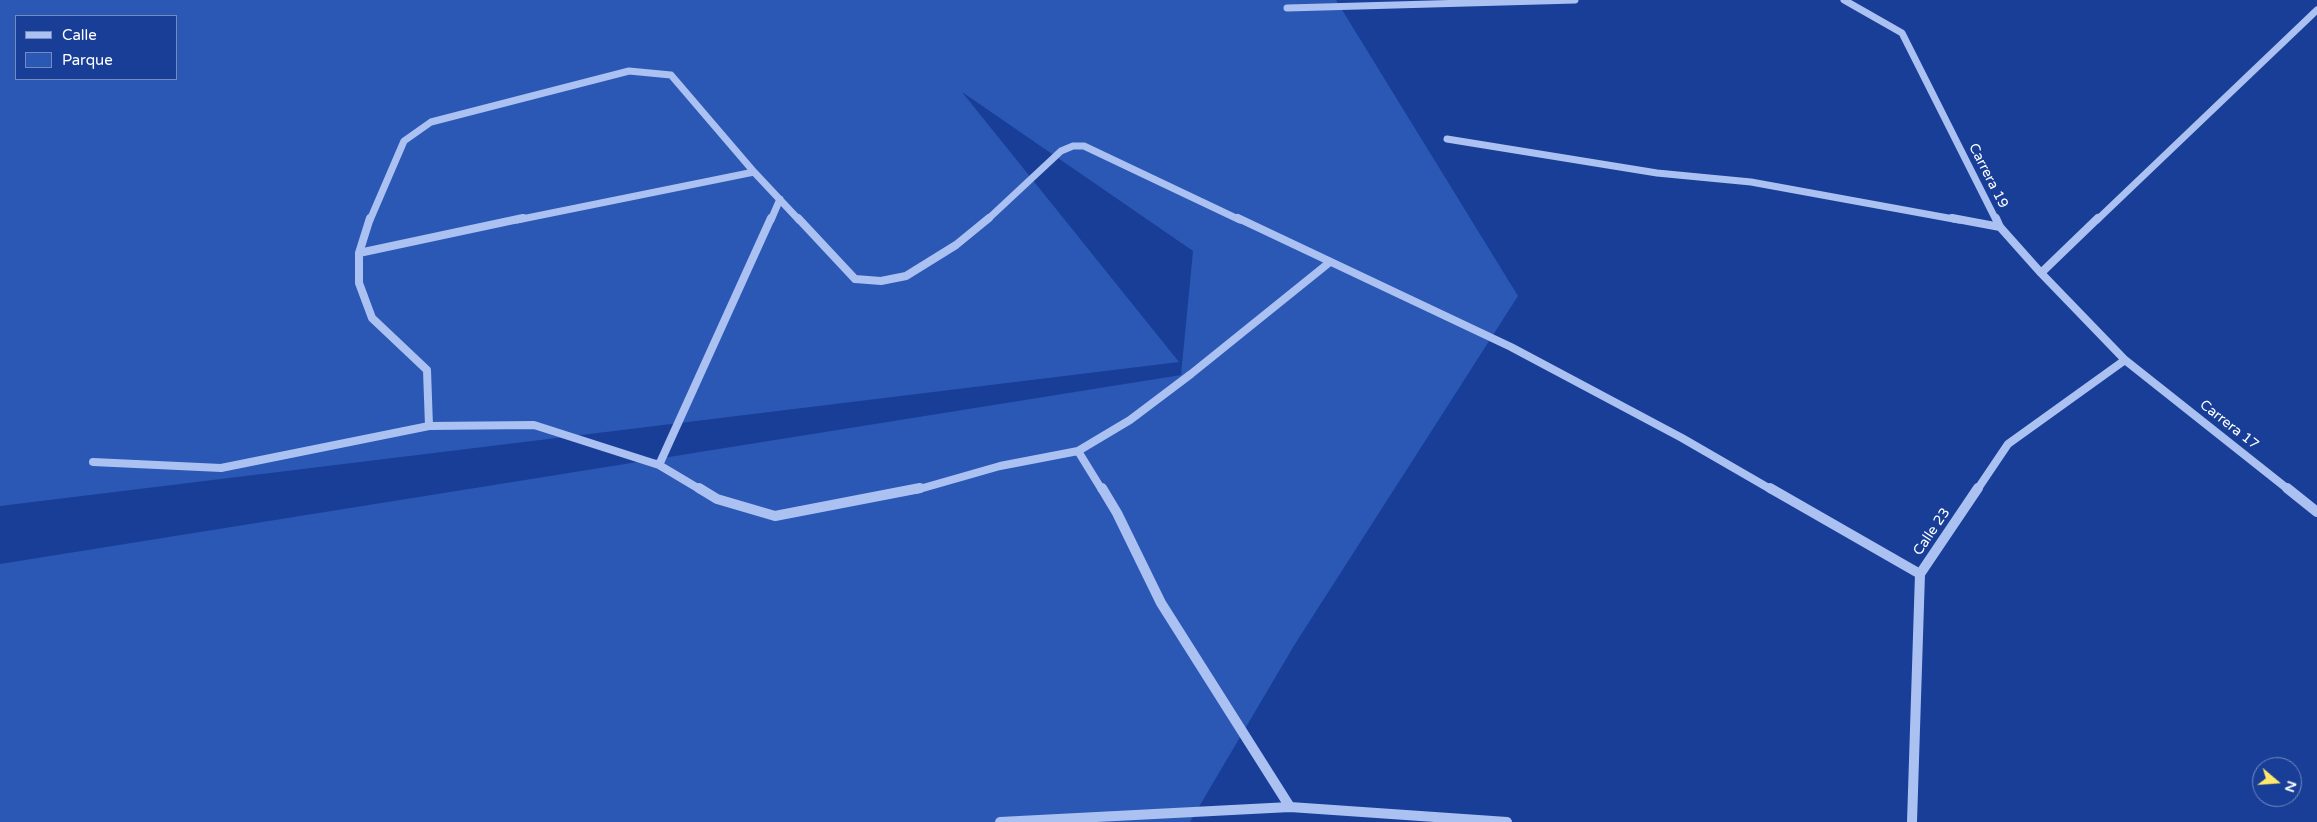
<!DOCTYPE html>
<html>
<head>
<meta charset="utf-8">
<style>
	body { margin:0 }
	#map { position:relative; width:2317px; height:822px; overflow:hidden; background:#183e97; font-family:"Varela Round",sans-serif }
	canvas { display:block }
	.legend { position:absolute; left:15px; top:15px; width:162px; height:65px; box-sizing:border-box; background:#183e97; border:1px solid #748bc1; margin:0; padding:6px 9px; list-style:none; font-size:15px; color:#fff }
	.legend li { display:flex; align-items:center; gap:10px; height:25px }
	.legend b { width:25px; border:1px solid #748bc1 }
	.north { position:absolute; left:2252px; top:757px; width:50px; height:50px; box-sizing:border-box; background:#183e97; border:1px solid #748bc1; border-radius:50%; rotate:108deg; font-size:14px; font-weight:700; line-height:20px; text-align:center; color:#fff }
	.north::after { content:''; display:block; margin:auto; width:18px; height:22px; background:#ffe86a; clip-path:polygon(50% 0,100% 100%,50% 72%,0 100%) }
</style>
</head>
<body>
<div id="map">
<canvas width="2317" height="822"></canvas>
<ul class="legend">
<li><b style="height:6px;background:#aac1f1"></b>Calle</li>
<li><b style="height:14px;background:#2b57b5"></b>Parque</li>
</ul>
<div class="north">N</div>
</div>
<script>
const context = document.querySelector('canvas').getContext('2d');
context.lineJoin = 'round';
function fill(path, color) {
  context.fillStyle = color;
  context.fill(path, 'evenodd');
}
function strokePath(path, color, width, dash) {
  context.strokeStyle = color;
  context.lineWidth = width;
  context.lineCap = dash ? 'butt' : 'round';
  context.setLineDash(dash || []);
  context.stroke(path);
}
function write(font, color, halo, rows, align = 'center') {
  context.font = font + ' "Varela Round",sans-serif';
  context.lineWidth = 5;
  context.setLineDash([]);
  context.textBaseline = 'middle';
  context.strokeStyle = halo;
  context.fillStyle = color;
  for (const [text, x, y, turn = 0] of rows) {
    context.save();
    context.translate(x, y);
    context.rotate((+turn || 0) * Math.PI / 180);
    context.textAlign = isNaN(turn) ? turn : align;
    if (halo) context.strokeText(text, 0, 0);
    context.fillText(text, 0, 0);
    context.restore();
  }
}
const green = new Path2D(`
	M0,0H1336L1518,296L1295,644L1190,822H0V564L1181,375L1193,251L962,92L1179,362L0,506ZM16,16H176V79H16Z`);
const minorFar2 = new Path2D(`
	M1844,0L1902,33L1996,220
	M1287,8L1575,0
	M1447,139L1657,173L1751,182L1959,220
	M754,172L799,220
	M370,220L404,141L431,122L629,71L671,75L754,172
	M517,220L754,172
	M771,220L780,199
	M987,220L1061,151L1073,146H1084L1240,220
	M2097,220L2317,10`);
const minorFar1 = new Path2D(`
	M370,218L359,253L523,218
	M798,218L855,279L881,281L906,276L956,245L989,218
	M1238,218L1511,347L1682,438L1772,490
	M1952,218L2000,227
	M1996,218L2000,227L2041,273L2125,360L2289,490
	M359,253V283L372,318L427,370L429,426
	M2041,273L2098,218
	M1078,451L1102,490
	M93,462L221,468L429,426L534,425L659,465L701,490
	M659,465L771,218
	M916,490L1000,466L1078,451L1130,420L1191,374L1330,262
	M1977,490L2008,444L2125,360`);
const minor = new Path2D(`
	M699,488L717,499L775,516L920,488
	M1102,488L1117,513L1161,603L1290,807
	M1770,488L1920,574
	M2287,488L2317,512
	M1000,822L1290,807L1507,822
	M1912,822L1920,574L1978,488`);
const streetNames = [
	["Carrera 19",1988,176,63],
	["Carrera 17",2229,425,38],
	["Calle 23",1932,532,-56]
];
fill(green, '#2b57b5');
strokePath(minorFar2, '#aac1f1', 7);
strokePath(minorFar1, '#aac1f1', 8);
strokePath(minor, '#aac1f1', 10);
write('14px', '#fff', '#183e97', streetNames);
</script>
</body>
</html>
